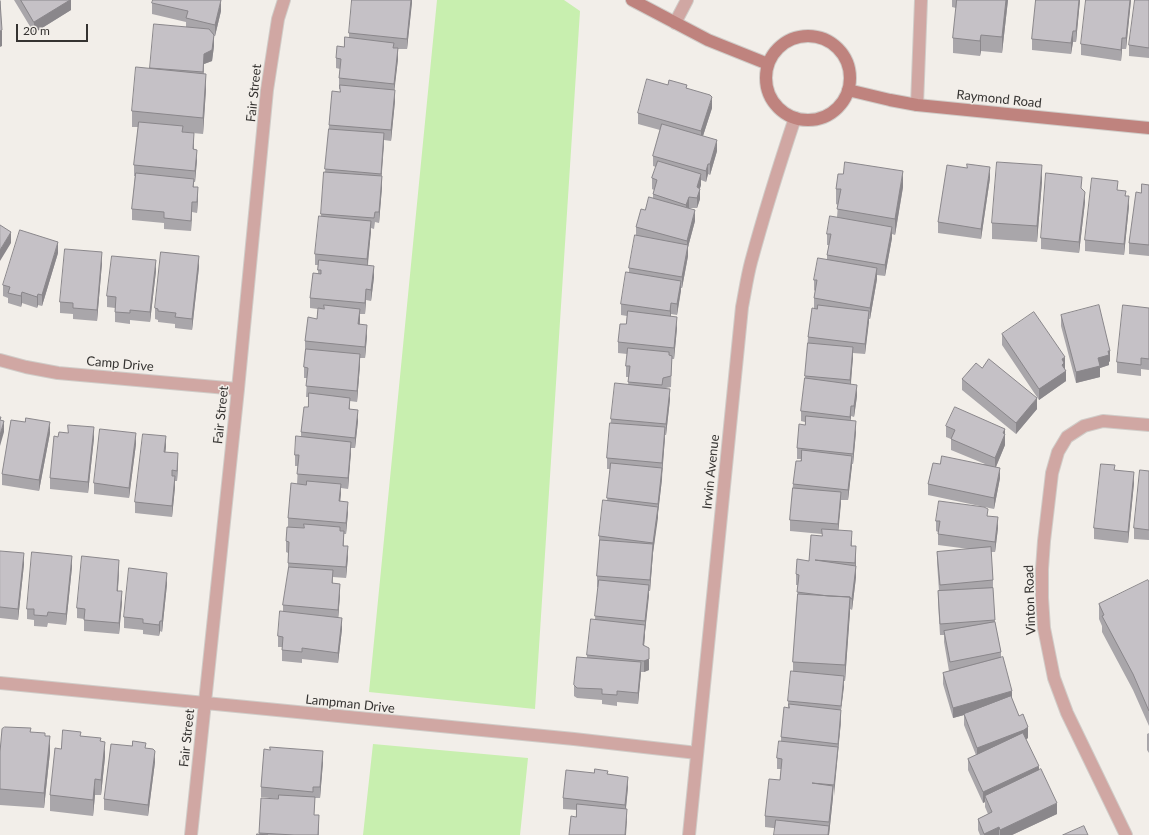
<!DOCTYPE html>
<html>
<head>
<meta charset="utf-8">
<style>
	body { margin:0 }
	#map { position:relative; width:1149px; height:835px; overflow:hidden; background:#f2eee9; font-family:Lato,sans-serif }
	canvas { display:block }
	.scale { position:absolute; left:16px; top:24px; width:72px; height:18px; box-sizing:border-box; border:2px solid #353331; border-top:0; padding-left:5px; font-size:12px; line-height:14px; white-space:nowrap; color:#353331; -webkit-text-stroke:3px #f2eee9; paint-order:stroke }
</style>
</head>
<body>
<div id="map">
<canvas width="1149" height="835"></canvas>
<div class="scale">20 m</div>
</div>
<script>
const context = document.querySelector('canvas').getContext('2d');
context.lineJoin = 'round';
function fill(path, color) {
  context.fillStyle = color;
  context.fill(path, 'evenodd');
}
function strokePath(path, color, width, dash) {
  context.strokeStyle = color;
  context.lineWidth = width;
  context.lineCap = dash ? 'butt' : 'round';
  context.setLineDash(dash || []);
  context.stroke(path);
}
function write(font, color, halo, rows, align = 'center') {
  context.font = font + ' Lato,sans-serif';
  context.lineWidth = 3;
  context.setLineDash([]);
  context.textBaseline = 'middle';
  context.strokeStyle = halo;
  context.fillStyle = color;
  for (const [text, x, y, turn = 0] of rows) {
    context.save();
    context.translate(x, y);
    context.rotate((+turn || 0) * Math.PI / 180);
    context.textAlign = isNaN(turn) ? turn : align;
    if (halo) context.strokeText(text, 0, 0);
    context.fillText(text, 0, 0);
    context.restore();
  }
}
const green = new Path2D(`
	M437,0H564L580,11L535,709L369,692Z
	M373,744L528,758L520,835H363Z`);
const lane = new Path2D(`
	M675,23L687,0
	M917,105L921,0`);
const street = new Path2D(`
	M0,360L26,367L58,373L238,389
	M0,683L574,739L697,753
	M191,835L238,389L267,90L278,19L284,0
	M689,835L742,307C745,292 747,277 751,262C764,214 779,166 795,118
	M1126,835L1067,713L1054,678L1044,628L1042,598V569L1044,541L1052,473L1058,452L1067,437L1084,426L1103,421L1149,425`);
const secondary = new Path2D(`
	M632,0L708,40L768,64
	M766 78a42 42 0 1 1 84 0a42 42 0 1 1-84 0Z
	M848,90L890,100L917,105L1149,128`);
const wall = new Path2D(`
	M14,0H71V10L34,33Z
	M412,0L407,49H398V59L394,90L395,101L391,141L384,140L381,176L382,187L379,223L375,222L374,229L371,228L368,265L374,277L371,301L366,300L365,314H360V324L367,336L365,358H360V365L357,402L350,401V409L358,421L355,448H351L348,489L341,488L340,501L348,512L346,534H344V546L348,557L346,578L333,577V583L340,595L338,618L342,629L338,663L302,659V663L282,661V647H278V636L283,612V605L288,574V553L286,552V541L288,527V518L297,484L298,466H295V455L301,437V432L308,407L309,397H306L307,378H304V367L305,350V341L317,319L318,309L310,308V298L318,274V265H315V254L321,216L324,172H325L329,125L340,92V89H339V78L340,69L336,68V58L344,47L349,37V33Z
	M952,0H1008L1002,53L981,51L980,56L953,53V38L956,8L952,7Z
	M1036,0H1080L1076,42H1073L1071,54L1032,50V39Z
	M1131,0L1126,49H1122L1121,61L1081,55V44Z
	M1149,0V58L1129,56V45Z
	M152,3L221,11L215,36H214V46L212,61L204,64V74L206,89L203,134L183,132L194,144V149L197,160L195,182H194V187L198,198L197,213L192,212L191,231L164,229V223L132,220V209L135,176H134V165L138,127H132V111L150,68L186,27V22L152,14Z
	M668,85L687,88L712,108L703,136L717,151L710,175L708,174L706,182L701,180V185L700,188V199L697,208H689L695,221L688,247V256L682,288H681L677,315L671,314V316L677,328L674,359H672L671,387L666,388L670,399L666,435H665L662,479L653,553L650,591H649L645,632L644,645L649,659V670L644,672H641L638,704L617,702V706L602,704V700L577,698L574,696V685L587,658V655L595,619L598,587H597V576L599,547V536L607,501L610,469H607V458L611,419L628,385L629,377H626V366L627,354L618,353V342L626,324L627,316L621,315V304L629,273V268L636,236V227L645,210L653,198V194L654,190L652,189V178L656,167L653,166V156L660,130L638,124V113Z
	M990,178L981,239L938,233V222Z
	M1042,181L1037,242L992,239V223Z
	M1149,185V256L1129,254V243L1141,193Z
	M903,187L895,235L892,234V238L885,276L877,275V279L870,319H869L865,354L853,353L851,384L857,396L854,417L851,416L850,421L856,432L853,464H852L848,500H841L838,530L852,541V546L856,557V577L852,610L850,609L845,681H844L841,710V721L829,835L765,827V816L780,780L781,769H777V758L781,741V737L788,708V701L793,671V662L798,585H796V574L809,561L822,536V534L790,531V520L793,484L801,459H797V448L805,425V422L801,421V411L805,378L808,337L814,309V298L815,291L814,290V280L827,259V255L829,245H827V234L837,217L838,205L836,204V189Z
	M1082,189L1085,202L1079,253L1041,249V238Z
	M1118,190L1126,196L1129,206L1124,255L1085,251V240Z
	M58,253L42,306L38,305L37,308L22,303L21,307L8,303V298L3,296V285Z
	M102,263L97,321L73,319V314L60,313V302Z
	M199,267L192,330L175,328V324L158,322V320L155,319V308Z
	M156,271L150,322L130,320V324L115,322V308L107,307V296Z
	M1149,308V370L1141,369V376L1117,373V362Z
	M1061,315L1110,361L1109,362V365L1100,368V377L1076,383L1061,326Z
	M1002,334L1065,368L1066,381L1039,400L1002,345Z
	M982,368L1037,409L1016,434L962,390V379Z
	M946,426L1005,429V445L996,467L1000,478L994,509L928,495V484L940,464H985L951,450V439L946,437Z
	M50,433L39,491L2,485V474Z
	M94,438L88,493L50,489V478Z
	M136,444L129,498L94,494V483Z
	M166,447L165,452L178,464L177,481H175V487L172,517L135,513V502Z
	M1115,470L1134,483L1128,543L1094,539V528Z
	M1149,471V540L1134,539V528Z
	M988,516L998,528L995,552H991L993,580V591L995,622L1001,652V657L1012,699L1028,738L1026,739L1039,771L1057,814L1012,835H980L978,830V819L988,814L985,807V802L983,803L968,770V759L976,755L964,725V715L953,718L943,684V673L949,671L944,642V635H940L938,602V591H939L937,562V552L969,549L938,545V532L936,531V521Z
	M0,551L24,564L18,620L0,618Z
	M72,567L66,625L48,623L47,627L34,626V620L27,619V609Z
	M119,571L118,591L122,602L119,634L84,631V619L77,618V608Z
	M1149,582V726L1133,690L1102,632V626L1099,619V604Z
	M167,584L162,632L160,631L159,636L143,634V630L124,628V617Z
	M31,732L45,736L50,752L44,808L0,805V752Z
	M1149,733V753L1147,750V734Z
	M81,736L101,741L105,757L101,795H95L93,816L50,811V795L61,749Z
	M146,748L155,762L148,816L104,810V799Z
	M270,750L323,762L320,798H315L314,815L319,825V835H257L259,834L278,799L261,797V787Z
	M608,774L628,787L626,809L627,820L576,817L577,810L563,809V798Z`);
const shadedWall = new Path2D(`
	M70,0H71V10L34,33V22Z
	M221,0V11L215,36V25Z
	M411,0H412V3L407,49V39Z
	M1006,0H1008L1002,53V37Z
	M1079,0H1080L1076,42V31Z
	M1130,0H1131L1126,49V38Z
	M2,30V46L0,47V31Z
	M1073,31V42L1071,54V43Z
	M214,35V46L212,61L204,64L203,83L204,54Z
	M981,35V51L980,56V41Z
	M1122,38V49L1121,61V50Z
	M398,48V59L394,94V84Z
	M206,74V89L203,134V118Z
	M395,90V101L391,141V130Z
	M712,97V108L701,142V131Z
	M194,133V144L193,160V149Z
	M384,133V144L381,185V174Z
	M717,140V151L710,175V164Z
	M197,150V160L195,182V171Z
	M708,164V174L706,182V171Z
	M1042,165V181L1037,242V226Z
	M990,167V178L981,239V229Z
	M903,171V187L895,235V219Z
	M701,174V185L697,198V187Z
	M382,176V187L379,223V212Z
	M198,187V198L197,213V202Z
	M700,189V199L697,208V198Z
	M1085,192V202L1079,253V242Z
	M1129,196V206L1124,255V244Z
	M689,197V208L686,215V205Z
	M192,202V212L191,231V221Z
	M695,210V221L688,247V256L682,288V277L687,252V241Z
	M371,221V232L367,270V259Z
	M892,227V238L885,276V265Z
	M11,232V243L0,261V250Z
	M58,242V253L42,306V295Z
	M102,252V263L97,321V310Z
	M199,256V267L192,330V319Z
	M156,260V271L150,322V312Z
	M374,266V277L371,301V290Z
	M877,268V279L870,319V308Z
	M681,281V291L677,315V304Z
	M366,289V300L365,314V303Z
	M22,292V303L21,307V296Z
	M38,294V305L37,308V297Z
	M671,303V314L670,322V311Z
	M360,309V320L358,335V324Z
	M869,311V322L865,354V344Z
	M677,317V328L674,359V348Z
	M367,325V336L365,358V347Z
	M853,347V358L850,391V380Z
	M1108,351H1110V361L1109,362V365L1100,368V377L1076,383V372Z
	M360,354V365L357,402V391Z
	M1065,357V368L1064,369L1066,371V381L1039,400V389L1062,359Z
	M857,385V396L854,417V406Z
	M670,389V399L666,435V424Z
	M1037,398V409L1016,434V423Z
	M851,406V416L850,428V417Z
	M358,410V421L355,448V438Z
	M4,421V432L0,446V435Z
	M856,421V432L853,464V454Z
	M50,422V433L39,491V480Z
	M94,427V438L88,493V482Z
	M665,427V438L662,474V463Z
	M1005,429V445L995,469V458L1003,433Z
	M136,433V444L129,498V488Z
	M166,436V447L164,463V452Z
	M351,442V453L348,489V478Z
	M178,453V464L177,481V471Z
	M852,456V466L848,500V490Z
	M662,468V479L658,514V504Z
	M1000,468V478L994,509V498Z
	M1134,472V483L1128,543V532Z
	M175,476V487L172,517V506Z
	M341,484V494L339,512V501Z
	M841,492V503L838,535V524Z
	M348,502V512L346,534V523Z
	M658,507V518L653,553L650,591V580L653,543Z
	M998,517V528L995,552V542Z
	M348,546V557L346,578V567Z
	M856,546V577L852,610V599L855,569Z
	M24,553V564L18,620V609Z
	M72,556V567L66,625V614Z
	M119,560V571L117,602V591Z
	M167,573V584L162,632V621Z
	M340,584V595L338,621V610Z
	M649,585V596L645,632V621Z
	M122,591V602L119,634V623Z
	M850,597V613L845,681V665Z
	M342,618V629L338,663V653Z
	M160,621V631L159,636V625Z
	M645,625V636L643,656V645Z
	M649,648V670L644,672V661Z
	M641,662V673L638,704V693Z
	M844,676V687L841,710V721L834,796V785L841,715V706Z
	M1012,691V702L964,714V715L953,718V708Z
	M1028,727V738L1024,741L977,759V748Z
	M50,736V752L44,808V793Z
	M105,742V757L101,795V780Z
	M155,751V762L148,816V805Z
	M323,751V762L320,798V787Z
	M1039,766V777L985,796V802L983,803V792Z
	M628,777V787L625,816V805Z
	M95,779V795L93,816V800Z
	M833,786V797L829,835H828Z
	M1057,803V814L1012,835H1000V830Z
	M627,809V820L626,835H625Z
	M999,827V835H984V834Z`);
const building = new Path2D(`
	M21,0H70L34,22Z
	M153,0H221L215,25L186,18L188,11L152,3Z
	M352,0H411L407,39L349,33Z
	M957,0H1006L1002,37L981,35L980,41L953,38Z
	M1036,0H1079L1076,31H1073L1071,43L1032,39Z
	M1086,0H1130L1126,38H1122L1121,50L1081,44Z
	M1135,0H1149V48L1129,45Z
	M0,1L2,30L0,31Z
	M154,24L209,29L214,35L212,50L204,54L203,72L150,68Z
	M345,37L394,43L393,48H398L394,84L339,78L341,59L336,58L337,46L344,47Z
	M136,67L206,74L203,118L132,111Z
	M647,79L668,85L669,80L687,85L686,88L710,95L712,97L701,131L638,113Z
	M340,85L395,90L391,130L329,125L332,91L340,92Z
	M139,122L183,126L182,132L194,133L193,149L197,150L195,171L134,165Z
	M662,124L717,140L710,164H708L706,171L653,156Z
	M329,129L384,133L381,174L325,169Z
	M658,161L701,174L697,187L700,189L697,198L689,197L686,205L653,194L657,180L652,178Z
	M845,162L903,171L895,219L837,209L841,189H836L838,174H843Z
	M997,162L1042,165L1037,226L992,223Z
	M967,164L990,167L981,229L938,222L947,165L967,168Z
	M324,172L382,176L379,212H375L374,218L321,214Z
	M136,173L194,179L193,187H198L197,202H192L191,221L164,218V212L132,209Z
	M1046,173L1082,177L1081,188L1085,192L1079,242L1041,238Z
	M1092,178L1118,181L1117,190L1126,191L1125,196H1129L1124,244L1085,240Z
	M1142,184L1149,185V245L1129,243L1136,192L1141,193Z
	M649,197L695,210L687,241L636,227L641,209L645,210Z
	M319,216L371,221L367,259L315,254Z
	M830,216L892,227L885,265L827,255L831,234H827Z
	M0,225L11,232L0,250Z
	M20,230L58,242L42,295L38,294L37,297L22,292L21,296L8,293L10,287L3,285Z
	M635,235L688,245L682,277L629,268Z
	M65,249L102,252L97,310L73,308V303L60,302Z
	M161,252L199,256L192,319L175,317L176,313L158,311V309L155,308Z
	M112,256L156,260L150,312L130,310V313L115,312L116,297L107,296Z
	M818,258L877,268L870,308L814,298L817,280H814Z
	M319,260L374,266L371,290L366,289L365,303L310,298L313,273L321,274V270H318Z
	M626,272L681,281L677,304L671,303L670,311L621,304Z
	M324,305L360,309L358,324L367,325L365,347L305,341L308,317L317,319L318,308L324,309Z
	M818,305L869,311L865,344L808,337L812,308L817,309Z
	M1099,305L1110,351H1108L1109,355L1098,358L1100,366L1076,372L1061,315Z
	M1123,305L1149,308V359L1141,358V365L1117,362Z
	M628,311L677,317L674,348L618,342L620,324H626Z
	M1034,312L1065,357L1062,359L1064,363L1062,365L1066,371L1039,389L1002,334Z
	M808,343L853,347L850,380L805,376Z
	M628,348L669,352V355L672,356L671,376L663,378L662,385L628,382L630,366H626Z
	M306,349L360,354L357,391L306,386L308,368L304,367Z
	M989,359L1037,398L1016,423L962,379L976,363L982,368Z
	M805,378L857,385L854,406H851L850,417L801,411Z
	M615,383L670,389L666,424L611,419Z
	M309,393L350,398L349,409L358,410L355,438L301,432L304,407H308Z
	M955,407L1005,429L1003,433L1005,434L995,458L951,439L955,430L946,426Z
	M806,416L856,421L853,454L797,448L799,424L805,425Z
	M0,417H1L0,420L4,421L0,435Z
	M26,418L50,422L39,480L2,474L11,420L25,422Z
	M610,423L665,427L662,463L607,458Z
	M68,425L94,427L88,482L50,478L54,436L58,437L59,432L68,433Z
	M100,429L136,433L129,488L94,483Z
	M143,434L166,436L164,452L178,453L177,471L172,470V476H175L172,506L135,502Z
	M296,436L351,442L348,478L297,474L299,455H295Z
	M802,450L852,456L848,490L793,484L796,461H801Z
	M942,456L1000,468L994,498L928,484L933,463L940,464Z
	M611,463L662,468L658,504L607,498Z
	M1101,464L1115,465L1114,470L1134,472L1128,532L1094,528Z
	M1140,470L1149,471V530L1134,528Z
	M307,481L341,484L339,501L348,502L346,523L288,518L291,483L306,485Z
	M793,488L841,492L838,524L790,520Z
	M603,500L658,507L653,543L599,536Z
	M939,501L984,507L988,509L987,516L998,517L995,542L938,534L940,521H936Z
	M304,524L340,527V531H344L343,546H348L346,567L288,563L289,542L286,541L287,527L304,528Z
	M822,529L852,531L851,546H856L855,563L815,560L856,566L852,599L850,598V597L828,596L797,592L799,575L796,574L797,559L809,561L811,535L822,536Z
	M600,540L653,544L650,580L597,576Z
	M991,547L993,580L940,585L937,552Z
	M0,551L24,553L18,609L0,607Z
	M32,552L72,556L66,614L48,612L47,616L34,615V609H27Z
	M82,556L119,560L117,591H122L119,623L84,620L85,609L77,608Z
	M289,567L333,570L332,583L340,584L338,610L283,605Z
	M129,568L167,573L162,621H160L159,625L143,623V619L124,617Z
	M599,580L649,585L645,621L595,616Z
	M1148,580L1149,582V711L1133,674L1102,616L1104,615L1099,604Z
	M993,588L995,620L940,624L938,591Z
	M798,594L850,597L845,665L793,662Z
	M280,611L342,618L338,653L302,648V652L282,650L283,637L278,636Z
	M591,619L645,625L643,645L649,648V659L644,661L587,655Z
	M995,622L1001,652L950,662L944,631Z
	M577,657L641,662L638,693L617,691V695L602,694V689L577,688L574,685Z
	M1003,657L1012,691L953,708L943,673Z
	M791,671L844,676L841,706L788,701Z
	M1011,696L1019,716L1023,714L1028,727L1024,730L977,748L964,714Z
	M789,704L841,710L838,744L781,737L784,707L789,708Z
	M5,727L31,728L30,732L45,733V736H50L44,793L0,789V752L2,729Z
	M63,730L81,732L80,736L101,738L100,741L105,742L101,780L95,779L93,800L50,795L55,748L61,749Z
	M1023,733L1039,766L983,792L968,759Z
	M133,741L146,743L145,748L153,749L155,751L148,805L104,799L111,744L132,746Z
	M779,741L838,747L834,785L812,783L833,786L829,822L765,816L769,779L780,780L782,759L777,758Z
	M270,747L323,751L320,787H313V792L261,787L264,749L270,750Z
	M595,769L608,771L607,774L628,777L625,805L563,798L566,770L594,773Z
	M1041,769L1057,803L1000,830L999,827L984,834L978,819L992,812L985,796Z
	M279,795L315,797L314,815H319L318,835H294L259,833L261,798L278,799Z
	M577,804L627,809L625,835H569L571,816L576,817Z
	M776,820L829,826L828,835H774Z
	M1084,826L1088,835H1063Z
	M257,834L268,835H257Z`);
const streetNames = [
	["Fair Street",254,93,-84],
	["Raymond Road",999,99,6],
	["Camp Drive",120,364,5],
	["Fair Street",221,415,-84],
	["Irwin Avenue",711,472,-84],
	["Vinton Road",1030,600,-92],
	["Lampman Drive",350,704,6],
	["Fair Street",187,738,-84]
];
fill(green, '#c8efaf');
strokePath(lane, '#d0ccc8', 14);
strokePath(street, '#d0ccc8', 14);
strokePath(secondary, '#d0ccc8', 14);
strokePath(lane, '#d0a7a3', 12);
strokePath(street, '#d0a7a3', 12);
strokePath(secondary, '#bf837e', 12);
fill(wall, '#a9a6aa');
fill(shadedWall, '#8a878b');
fill(building, '#c5c1c6');
strokePath(building, '#8a878b', 1);
write('13px', '#353331', '#f2eee9', streetNames);
</script>
</body>
</html>
